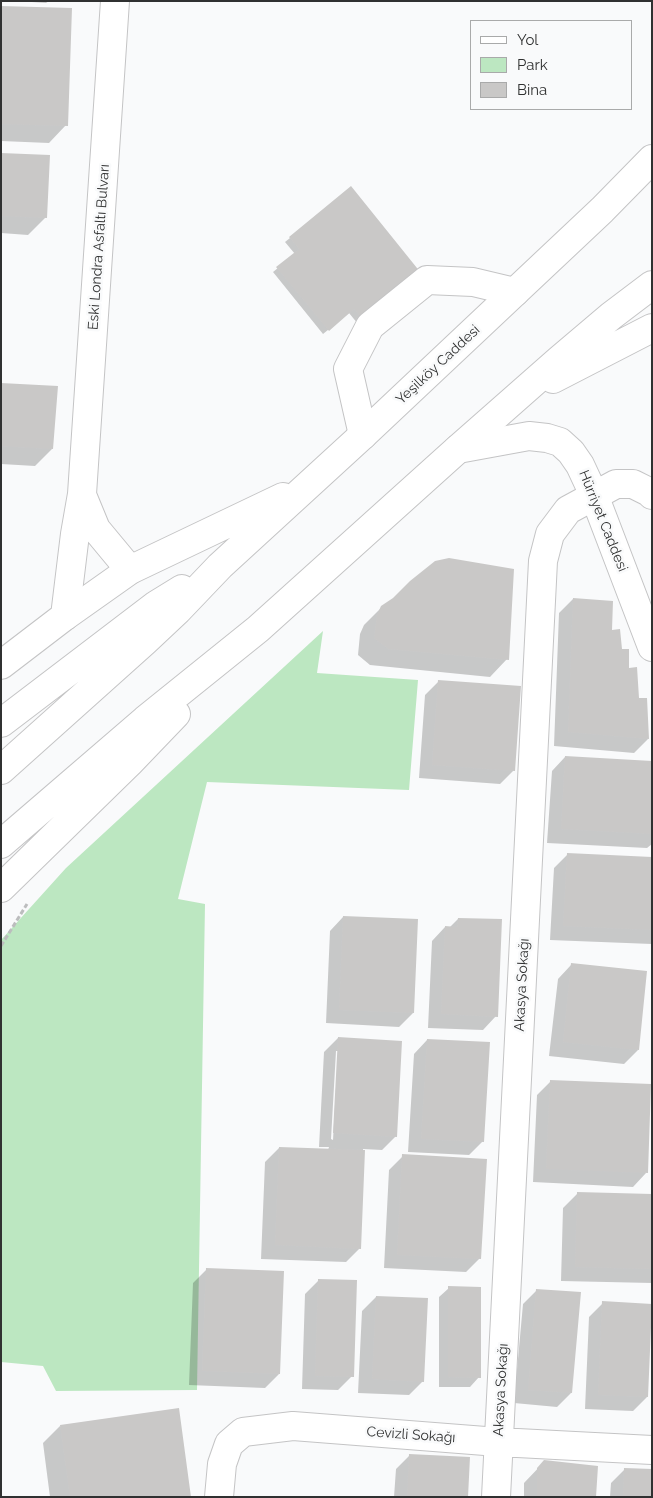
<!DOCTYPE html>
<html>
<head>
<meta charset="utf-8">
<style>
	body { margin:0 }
	#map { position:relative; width:653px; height:1498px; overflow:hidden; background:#f9fafb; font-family:Raleway,sans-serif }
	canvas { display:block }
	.frame { position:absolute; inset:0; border:2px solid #303131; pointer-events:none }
	.legend { position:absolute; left:470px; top:20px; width:162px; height:90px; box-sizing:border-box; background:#f9fafb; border:1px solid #a9aaaa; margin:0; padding:6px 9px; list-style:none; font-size:15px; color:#303131 }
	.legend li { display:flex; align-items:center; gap:10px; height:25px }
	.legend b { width:25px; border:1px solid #a9aaaa }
</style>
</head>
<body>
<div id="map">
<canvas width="653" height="1498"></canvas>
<div class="frame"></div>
<ul class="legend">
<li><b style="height:6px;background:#fff"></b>Yol</li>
<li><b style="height:14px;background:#bce7c1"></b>Park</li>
<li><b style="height:14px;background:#c9c8c7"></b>Bina</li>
</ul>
</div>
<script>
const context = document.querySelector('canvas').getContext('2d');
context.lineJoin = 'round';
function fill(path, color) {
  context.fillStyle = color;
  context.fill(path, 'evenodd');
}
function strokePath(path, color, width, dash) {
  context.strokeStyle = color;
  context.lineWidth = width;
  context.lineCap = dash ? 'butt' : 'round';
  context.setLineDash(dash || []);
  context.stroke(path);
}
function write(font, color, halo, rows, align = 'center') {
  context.font = font + ' Raleway,sans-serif';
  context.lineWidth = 5;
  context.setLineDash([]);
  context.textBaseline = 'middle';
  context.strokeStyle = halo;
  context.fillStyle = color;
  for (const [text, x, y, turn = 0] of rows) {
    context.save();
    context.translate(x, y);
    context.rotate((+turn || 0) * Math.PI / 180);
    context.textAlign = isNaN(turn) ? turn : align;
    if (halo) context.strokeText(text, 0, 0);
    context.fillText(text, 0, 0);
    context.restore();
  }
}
const green = new Path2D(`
	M323,631L317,673L418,680L409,790L207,782L178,899L205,904L197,1390L56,1391L43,1366L1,1362V940L66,868Z`);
const shadow = new Path2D(`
	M17,1H49L46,3Z
	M1,7L66,125L49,143L1,141Z
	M1,154L46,217L28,235L1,233Z
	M290,238L419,272L358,324L349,313L323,334L273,272L295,254L285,242Z
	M1,384L52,449L35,466L1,464Z
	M573,599L611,631L621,650L638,699L648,739L634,753L554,746L559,613Z
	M382,607L507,659L490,677L370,665L358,655L360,634L364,625Z
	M439,681L514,770L500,784L419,778L425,695Z
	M565,757L652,762V844L647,848L547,843L552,771Z
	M568,854L652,858V944L550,940L554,868Z
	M343,917L413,1013L399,1027L326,1023L330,931Z
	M458,919L496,1016L483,1030L428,1028L432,941L445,927H450Z
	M571,965L638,1050L624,1064L549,1056L558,979Z
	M652,971V1066L651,972Z
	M338,1038L396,1136L382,1150L363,1149L360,1248L346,1262L261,1259L265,1162L279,1148L328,1150L329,1147H319L324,1052ZM336,1051H338L333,1140L331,1139Z
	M427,1040L483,1141L469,1155L408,1152L414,1054Z
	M551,1081L646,1173L633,1187L533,1182L537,1095Z
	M403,1156L480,1258L466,1272L384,1268L389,1170Z
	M577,1194L652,1196V1283L561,1281L563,1208Z
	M207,1269L279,1374L265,1388L189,1385L193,1283Z
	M319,1280L352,1376L338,1390L302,1389L305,1294Z
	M449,1288L479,1377L470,1387H439V1297Z
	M537,1290L571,1393L557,1407L514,1403L523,1304Z
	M376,1297L423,1381L409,1395L358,1393L362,1311Z
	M603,1303L647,1397L633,1411L585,1409L589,1317Z
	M60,1426L189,1497H50L43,1443Z
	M409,1456L467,1497H394L396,1469Z
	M544,1462L595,1497H524V1483Z
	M625,1469L652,1497H610L611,1483Z`);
const building = new Path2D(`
	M1,6L72,8L68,126L1,124Z
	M1,153L50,155L47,218L1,216Z
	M351,186L421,273L363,320L354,309L329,331L276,267L299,249L289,237Z
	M1,383L58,386L53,449L1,446Z
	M449,558L514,569L509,660L388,649L374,638L377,615L381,606L393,598L410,581L435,561Z
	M573,598L613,601L612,630L620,629L622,649H629V668L637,667L639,698H647L649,739L568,732Z
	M438,680L521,686L515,771L432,765Z
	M565,756L652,761V834L561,829Z
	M567,853L652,857V930L563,926Z
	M343,916L418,919L414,1013L339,1010Z
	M458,918L502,919L498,1017L441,1014L445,926L457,927Z
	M571,963L647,971L639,1050L563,1042Z
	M338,1037L402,1041L397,1137L333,1133Z
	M427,1039L490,1042L484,1142L421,1139Z
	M550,1080L651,1084L648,1173L546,1169Z
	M279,1147L365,1150L361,1249L275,1245Z
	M402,1154L487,1159L481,1259L397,1255Z
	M577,1192L652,1194V1269L575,1267Z
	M206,1268L284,1271L280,1374L202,1371Z
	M318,1279L357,1280L354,1377L315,1376Z
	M448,1286L481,1287V1378L448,1377Z
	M536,1289L581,1292L572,1393L528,1390Z
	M376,1296L428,1298L424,1382L372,1379Z
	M602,1301L652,1304L648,1397L598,1395Z
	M179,1408L191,1497H70L60,1425Z
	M409,1454L470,1457L468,1497H407Z
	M544,1460L598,1466L596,1497H537V1468Z
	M624,1468L652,1469V1497H623Z`);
const path = new Path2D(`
	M1,946L27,904`);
const minor = new Path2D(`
	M363,435L348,369L370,326L427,280L473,282L515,292
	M82,495L96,529L130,570
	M1,665L65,616L75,534L82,494L115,1
	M219,1497L222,1464L229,1444L243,1432L293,1426L498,1442L652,1450
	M496,1497L543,561L550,534L568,510L616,484H633L649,492L652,495`);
const major = new Path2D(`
	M458,449L529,436L547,438L560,442L571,452L580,465L594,495L652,647`);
const highway = new Path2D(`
	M553,379L652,328
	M65,616L130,570L283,497
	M1,723L156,605L182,589
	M1,770L145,641L178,610L220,566L363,435L602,210L652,159
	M1,844L145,720L258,629L458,449L559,360L611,316L652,285
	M1,888L129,763L176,714`);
const streetNames = [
	["Eski Londra Asfaltı Bulvarı",99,247,-86],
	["Yeşilköy Caddesi",438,365,-43],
	["Hürriyet Caddesi",603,521,68],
	["Akasya Sokağı",522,985,-87],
	["Akasya Sokağı",501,1390,-87],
	["Cevizli Sokağı",411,1435,4]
];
fill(green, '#bce7c1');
fill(shadow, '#0003');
fill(building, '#c9c8c7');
strokePath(minor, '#c4c4c5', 30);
strokePath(major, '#c4c4c5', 30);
strokePath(highway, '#c4c4c5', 30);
strokePath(path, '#bcbdbe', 3, [5, 2.5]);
strokePath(minor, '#fff', 28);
strokePath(major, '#fff', 28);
strokePath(highway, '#fff', 28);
write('14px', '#303131', '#f9fafb', streetNames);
</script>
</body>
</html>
